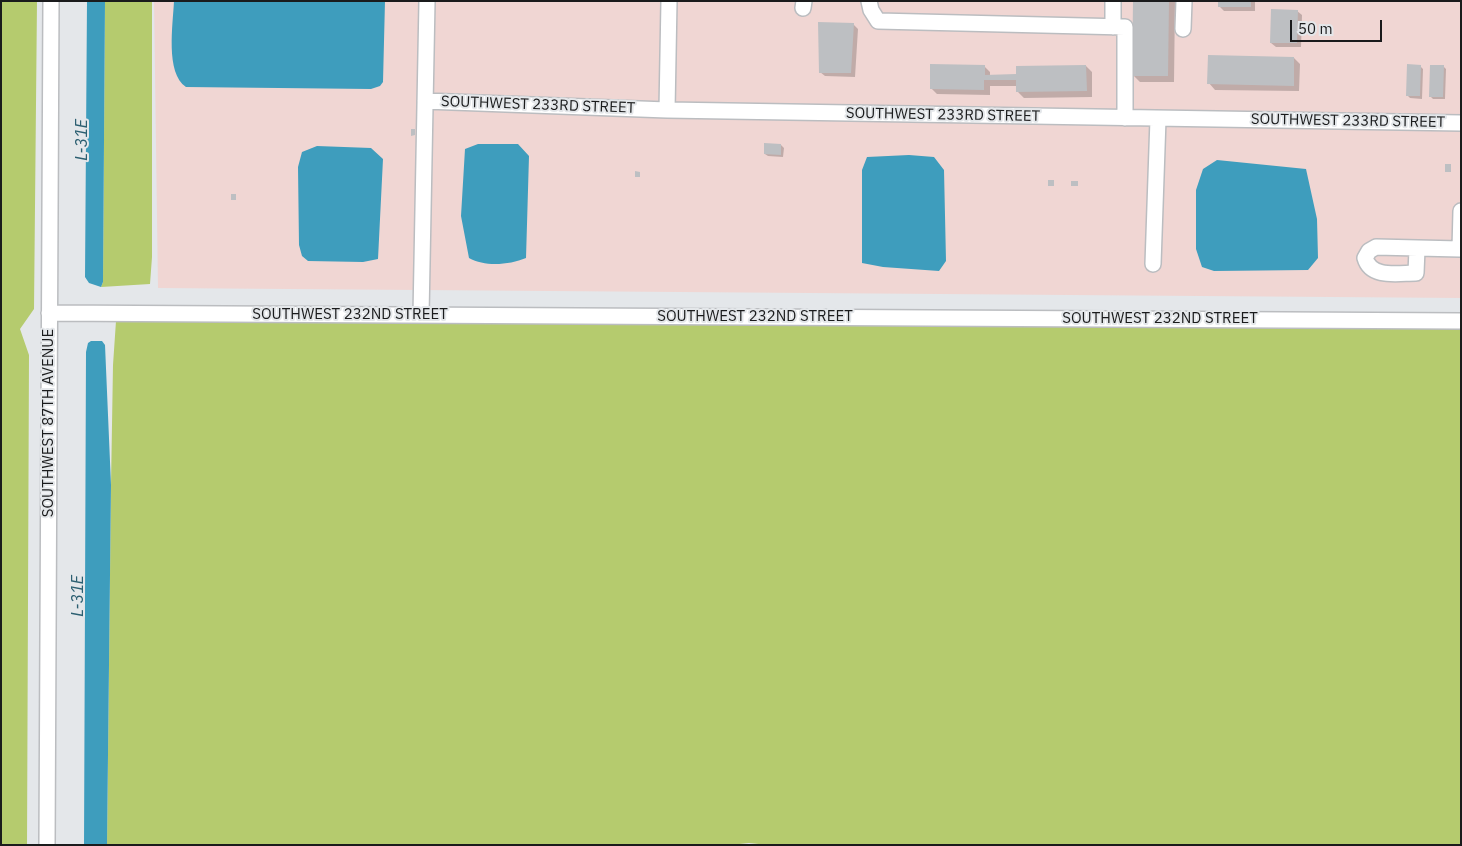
<!DOCTYPE html>
<html>
<head>
<meta charset="utf-8">
<style>
	body { margin:0 }
	#map { position:relative; width:1462px; height:846px; overflow:hidden; background:#e4e7ea; font-family:"IBM Plex Sans",sans-serif }
	canvas { display:block }
	.frame { position:absolute; inset:0; border:2px solid #1a1b1c; pointer-events:none }
	.scale { position:absolute; left:1290px; top:20px; width:92px; height:22px; box-sizing:border-box; border:2px solid #1a1b1c; border-top:0; padding-left:6px; font-size:15px; line-height:18px; white-space:nowrap; color:#1a1b1c; -webkit-text-stroke:4px #e4e7ea; paint-order:stroke }
</style>
</head>
<body>
<div id="map">
<canvas width="1462" height="846"></canvas>
<div class="frame"></div>
<div class="scale">50 m</div>
</div>
<script>
const context = document.querySelector('canvas').getContext('2d');
context.lineJoin = 'round';
function fill(path, color) {
  context.fillStyle = color;
  context.fill(path, 'evenodd');
}
function strokePath(path, color, width, dash) {
  context.strokeStyle = color;
  context.lineWidth = width;
  context.lineCap = dash ? 'butt' : 'round';
  context.setLineDash(dash || []);
  context.stroke(path);
}
function write(font, color, halo, rows, align = 'center') {
  context.font = font + ' "IBM Plex Sans",sans-serif';
  context.lineWidth = 4;
  context.setLineDash([]);
  context.textBaseline = 'middle';
  context.strokeStyle = halo;
  context.fillStyle = color;
  for (const [text, x, y, turn = 0] of rows) {
    context.save();
    context.translate(x, y);
    context.rotate((+turn || 0) * Math.PI / 180);
    context.textAlign = isNaN(turn) ? turn : align;
    if (halo) context.strokeText(text, 0, 0);
    context.fillText(text, 0, 0);
    context.restore();
  }
}
const industrial = new Path2D(`
	M154,1H1461V298L158,288Z`);
const green = new Path2D(`
	M1,1H37L34,309L20,329L29,355L27,845H1Z
	M105,1H152V257L150,284L101,287L103,282Z
	M116,321L1461,329V845H768L749,843L730,845H107L111,485L113,365Z`);
const water = new Path2D(`
	M87,1H105L103,282L101,287L89,283L85,277Z
	M174,1H385L383,82L380,86L371,89L186,87C165,73 173,24 174,1Z
	M478,144H518L529,156L526,258C509,265 485,267 469,258L461,216L465,149Z
	M317,146L371,148L383,159L378,259L363,262L308,261L302,256L299,245L298,167L302,152Z
	M909,155L934,157L944,170L946,261L939,271L883,267L862,263V170L867,157Z
	M1217,160L1306,169L1317,219L1318,258L1308,270L1214,271L1202,267L1196,249V190L1203,169Z
	M91,341H102L105,345L111,485L107,845H84L86,352L88,343Z`);
const shadow = new Path2D(`
	M1134,1H1175L1174,82H1140L1133,75Z
	M1220,1H1255V11H1224L1220,7Z
	M1297,11L1302,15L1301,47H1276L1271,43Z
	M853,24L858,29L855,77L825,76L820,72Z
	M1294,58L1300,64L1299,91L1215,90L1209,83Z
	M984,66L990,72V76H1018L1086,66L1092,72V97L1024,98L1018,92L1017,86H990V95L937,94L931,88Z
	M1420,66L1423,69L1422,99L1410,98L1408,96Z
	M1443,66L1446,69L1445,99H1433L1431,97Z
	M781,145L784,148L783,157L768,156L765,154Z`);
const building = new Path2D(`
	M1133,1H1169L1168,76H1132Z
	M1218,1H1251V7H1218Z
	M1271,9L1298,10L1297,43H1270Z
	M818,22L854,23L851,73H819Z
	M1208,55L1294,57V86L1207,84Z
	M930,64L985,65V75L1016,74V66L1086,65L1087,91L1016,92V80H984V90L930,89Z
	M1407,64L1421,65L1420,96H1406Z
	M1430,65H1444L1443,97H1429Z
	M411,129H415V135L411,136Z
	M764,143L781,144V155L764,154Z
	M1445,164H1451V172H1445Z
	M635,171L640,172V177H635Z
	M1048,180H1054V186H1048Z
	M1071,181H1078V186H1071Z
	M231,194H236V200H231Z`);
const minor = new Path2D(`
	M869,1L871,10L878,21L1125,27V118
	M803,8L804,1
	M1113,27V1
	M1183,29L1184,1
	M425,101L667,110L1461,123
	M667,110L669,1
	M1417,249L1416,273C1398,273 1371,279 1365,258L1369,251L1376,247L1460,249L1461,211
	M1153,264L1158,119
	M49,313L1461,321
	M421,315L427,1
	M47,845L51,1`);
const streetNames = [
	["SOUTHWEST 233RD STREET",538,105,2],
	["SOUTHWEST 233RD STREET",943,115,1],
	["SOUTHWEST 233RD STREET",1348,121,1],
	["SOUTHWEST 232ND STREET",350,315],
	["SOUTHWEST 232ND STREET",755,317],
	["SOUTHWEST 232ND STREET",1160,319],
	["SOUTHWEST 87TH AVENUE",49,423,-90]
];
const waterNames = [
	["L-31E",82,140,-90],
	["L-31E",78,596,-90]
];
fill(industrial, '#f0d6d3');
fill(green, '#b5cb6e');
fill(water, '#3e9dbd');
fill(shadow, '#0003');
fill(building, '#bdbfc2');
strokePath(minor, '#bbbdc0', 18);
strokePath(minor, '#fff', 15);
write('15px', '#1a1b1c', '#e4e7ea', streetNames);
write('italic 16px', '#2c5f71', '#e4e7ea', waterNames);
</script>
</body>
</html>
